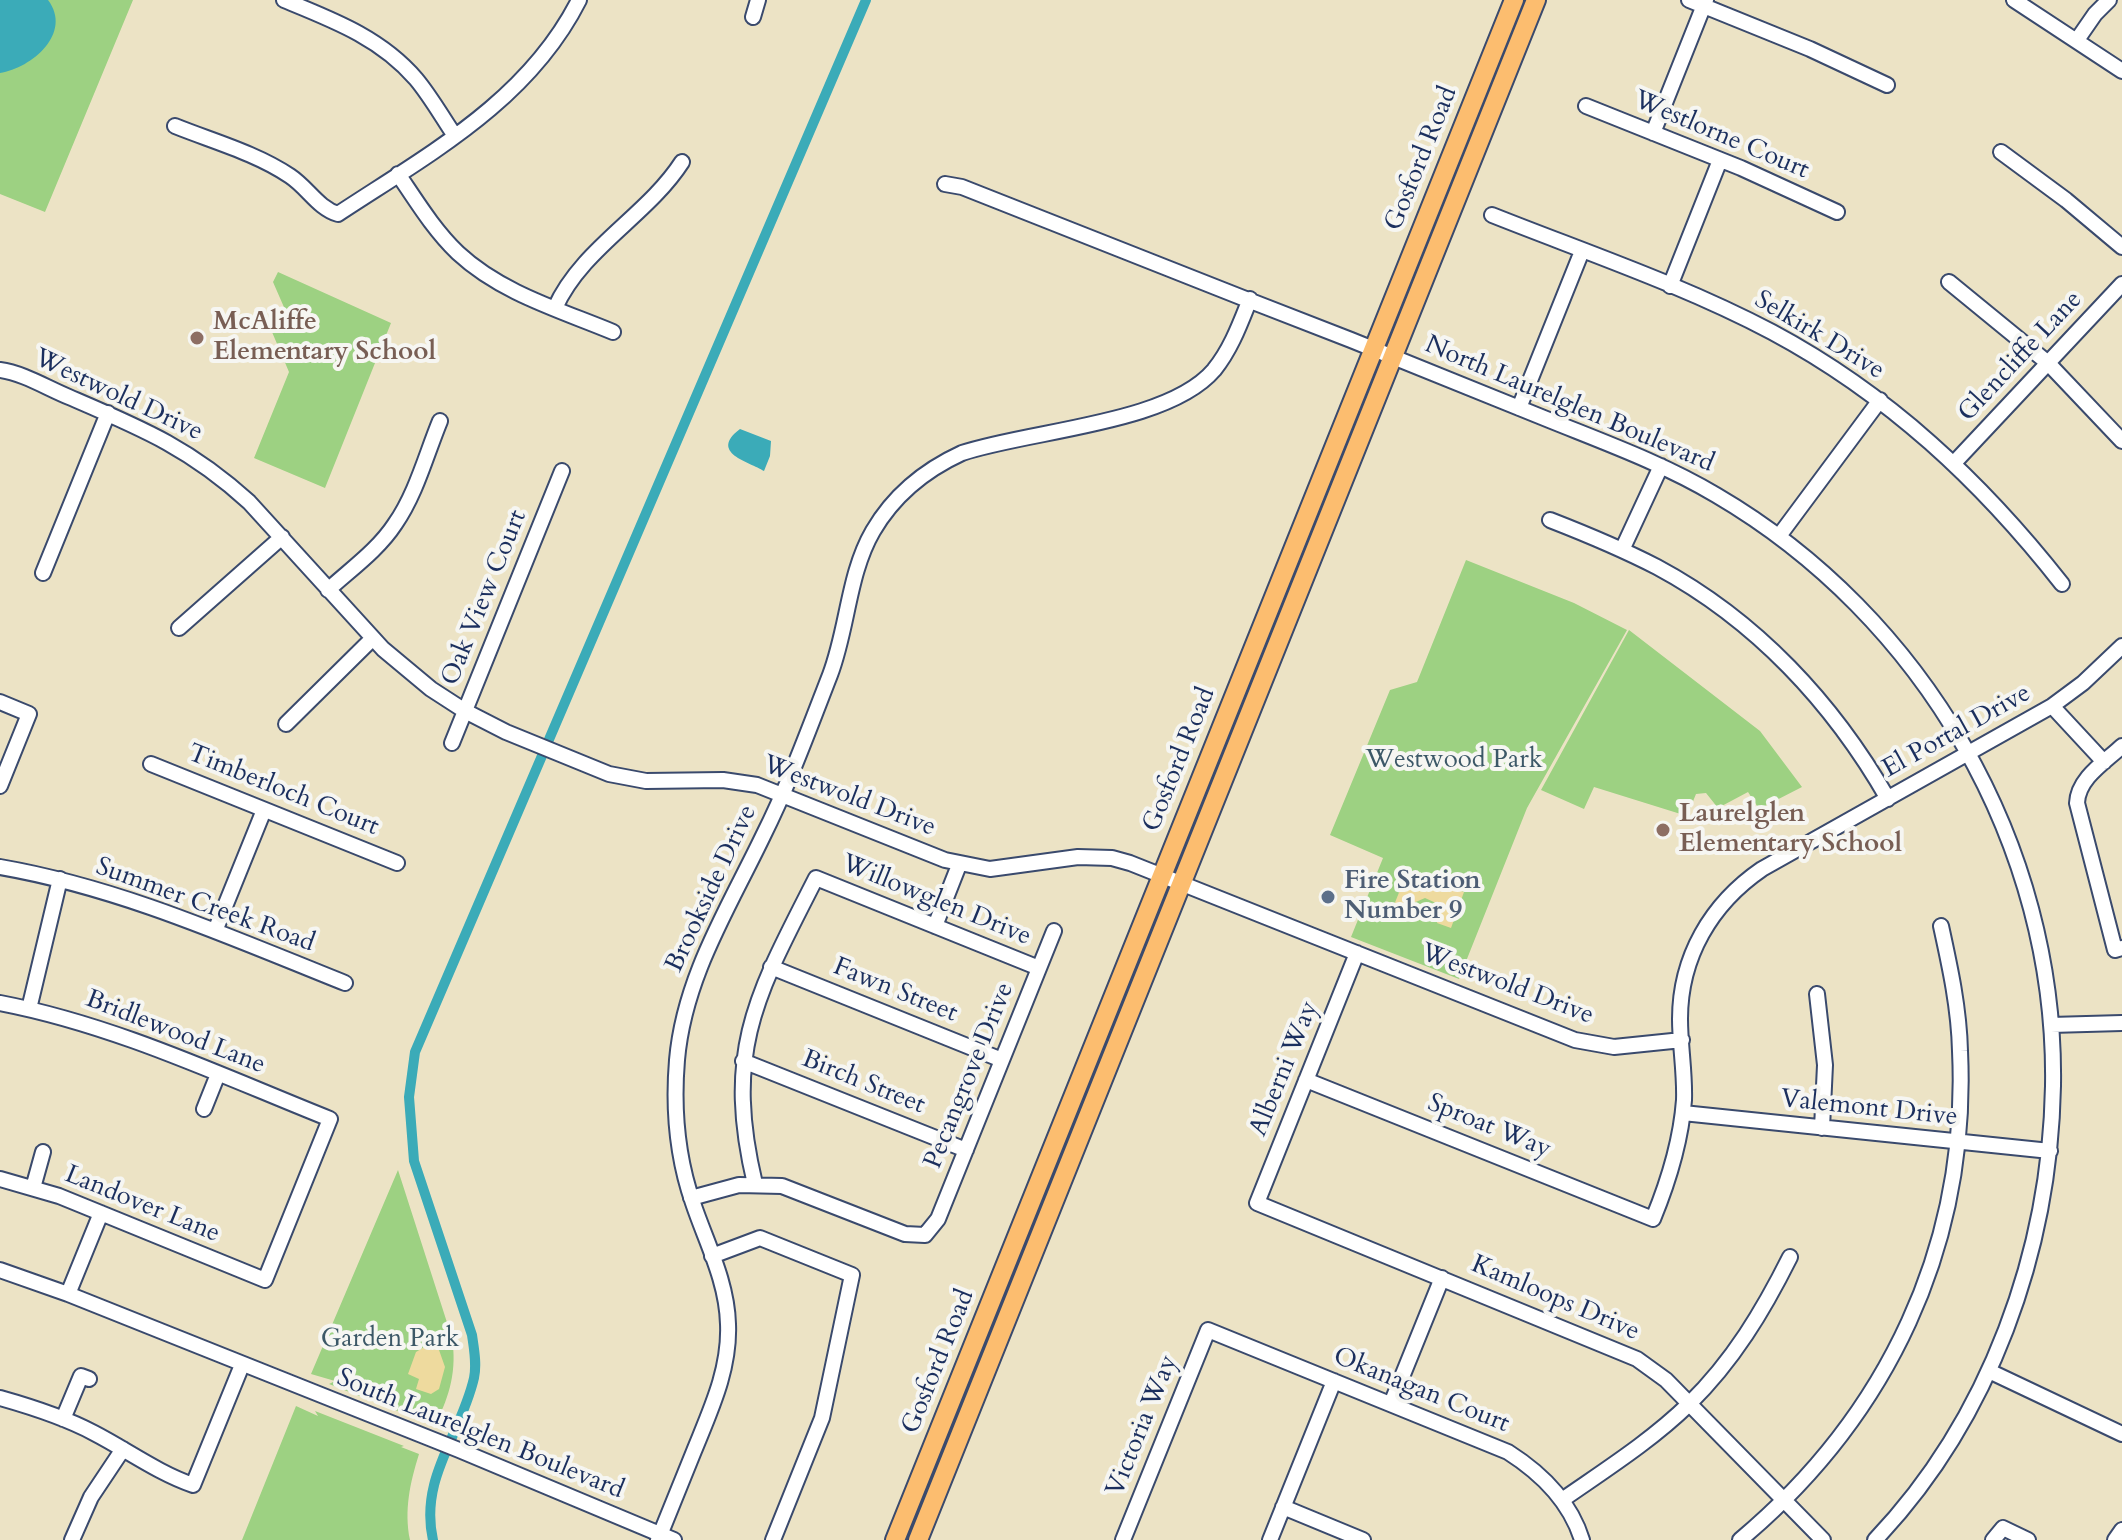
<!DOCTYPE html>
<html>
<head>
<meta charset="utf-8">
<style>
	body { margin:0 }
	canvas { display:block; background:#ece3c5 }
</style>
</head>
<body>
<canvas width="2122" height="1540"></canvas>
<script>
const context = document.querySelector('canvas').getContext('2d');
context.lineJoin = 'round';
function fill(path, color) {
  context.fillStyle = color;
  context.fill(path, 'evenodd');
}
function strokePath(path, color, width, dash) {
  context.strokeStyle = color;
  context.lineWidth = width;
  context.lineCap = dash ? 'butt' : 'round';
  context.setLineDash(dash || []);
  context.stroke(path);
}
function write(font, color, halo, rows, align = 'center') {
  context.font = font + ' Cardo,serif';
  context.lineWidth = 8;
  context.setLineDash([]);
  context.textBaseline = 'middle';
  context.strokeStyle = halo;
  context.fillStyle = color;
  for (const [text, x, y, turn = 0] of rows) {
    context.save();
    context.translate(x, y);
    context.rotate((+turn || 0) * Math.PI / 180);
    context.textAlign = isNaN(turn) ? turn : align;
    if (halo) context.strokeText(text, 0, 0);
    context.fillText(text, 0, 0);
    context.restore();
  }
}
const green = new Path2D(`
	M0,0H133L45,212L0,194Z
	M278,272L391,323L325,488L254,458L289,372L272,332L290,321L273,282Z
	M1466,560L1574,603L1627,630L1527,808L1459,979L1351,937L1383,858L1330,835L1390,690L1417,682Z
	M1629,630L1760,731L1802,787L1759,809L1748,792L1718,808L1706,793L1696,794L1687,816L1594,787L1584,809L1541,790Z
	M398,1170L452,1338C457,1370 450,1395 436,1423L422,1415H420L423,1421L329,1384L335,1381L311,1374Z
	M296,1406L318,1416L315,1411L404,1446L401,1447L419,1454C410,1483 404,1510 410,1540H242Z`);
const sand = new Path2D(`
	M1408,870L1464,892L1451,928L1437,923L1440,914L1436,903L1425,898L1411,904L1409,911L1394,905Z
	M426,1346L439,1350L445,1367L439,1389L431,1394L416,1389L419,1379L408,1374L416,1352Z`);
const water = new Path2D(`
	M0,0H48C73,33 32,68 0,73Z
	M740,429L771,441L770,456L764,471C750,462 708,453 740,429Z`);
const canal = new Path2D(`
	M433,1540C419,1478 461,1435 474,1378C477,1364 474,1349 472,1335L414,1161L409,1097L415,1052L866,0`);
const minor = new Path2D(`
	M284,0C333,20 381,38 416,79C431,97 442,117 455,136
	M1689,0L1810,49L1887,85
	M2014,0L2122,71
	M753,17L758,0
	M2077,40L2095,14L2109,0
	M1586,106L1741,168L1837,212
	M175,126C212,141 256,153 290,176C308,188 318,208 338,214C429,154 528,101 579,0
	M1653,133L1706,0
	M2001,152L2066,200L2122,247
	M398,174C417,202 434,230 458,253C501,293 560,310 613,332
	M945,184L962,187C1092,238 1221,290 1351,340C1417,366 1483,393 1549,420C1606,443 1664,464 1716,495C1923,616 2057,845 2053,1086C2050,1251 1990,1419 1875,1540
	M1492,215C1585,252 1683,285 1772,332C1888,394 1981,481 2062,584
	M1949,282L2048,363L2122,441
	M1670,286L1720,160
	M555,308C582,248 647,216 682,162
	M0,370C23,373 47,388 69,397C141,428 190,448 249,502L383,649L431,689L465,711L506,732L609,774L646,781L723,780L757,785L945,860L990,869L1078,857L1112,858L1130,863L1575,1040L1614,1047L1682,1040
	M1519,408L1582,251
	M1954,463L2122,284
	M1550,520C1586,534 1622,549 1657,567C1756,620 1833,703 1888,799
	M1779,536L1880,400
	M1622,550L1661,466
	M43,573L108,413
	M328,590C351,569 378,550 395,524C416,494 426,455 440,421
	M179,628L282,537
	M0,702L29,714L0,786
	M2052,706L2104,762
	M286,724L372,639
	M452,743L562,471
	M2122,746C2105,762 2078,778 2077,803L2115,950L2122,948
	M151,764L397,863
	M0,867C121,888 232,938 345,983
	M935,926L959,865
	M215,931L264,810
	M1357,953L1257,1203L1637,1359L1666,1380L1823,1540
	M771,967L1002,1060
	M1817,994L1825,1065L1822,1128
	M0,1003C115,1025 222,1076 330,1119L265,1280L59,1196L0,1179
	M29,1009L60,879
	M2051,1025L2122,1023
	M743,1061L966,1150
	M1306,1080L1653,1219C1669,1180 1681,1141 1684,1100C1685,1073 1680,1046 1680,1019C1680,957 1711,904 1762,869L2052,706L2083,683L2122,646
	M204,1109L218,1074
	M1683,1113L2050,1151
	M755,1184C723,1050 757,994 816,878L1039,968
	M33,1188L43,1152
	M691,1198L739,1185L782,1186L905,1234L925,1235L938,1219L1054,931
	M712,1256L760,1238L852,1275L822,1418L773,1540
	M0,1270L68,1294L459,1450L674,1540
	M68,1294L101,1213
	M1989,1371L2122,1434
	M0,1398C32,1407 64,1417 94,1433C127,1450 158,1473 193,1485L242,1365
	M1391,1404L1442,1278
	M63,1419L81,1376L89,1379
	M1562,1500C1605,1470 1651,1441 1689,1404C1733,1361 1763,1311 1790,1257
	M1283,1507L1363,1540
	M72,1540L91,1497L123,1449
	M658,1540C670,1510 682,1480 694,1451C711,1409 730,1369 728,1324C727,1281 706,1242 693,1203C677,1157 673,1108 677,1060C684,978 728,909 763,836C789,784 809,729 830,675C848,628 848,574 873,531C894,495 925,470 962,453C1031,430 1168,424 1214,370C1231,349 1240,324 1250,299
	M1123,1540L1208,1330L1508,1452C1541,1473 1570,1501 1582,1540
	M1270,1540L1334,1381
	M1740,1540C1888,1416 1969,1245 1960,1051C1959,1008 1950,967 1941,926
	M1993,1540L2003,1528L2028,1540
	M2115,1540L2122,1530`);
const major = new Path2D(`
	M895,1540L1514,0
	M918,1540L1536,0`);
const markers = [
	[197,338,8,"#8d6e63"],
	[1663,830,8,"#8d6e63"],
	[1328,897,8,"#5c6f8a"]
];
const streetNames = [
	["Westlorne Court",1721,136,23],
	["Gosford Road",1422,159,-68],
	["Selkirk Drive",1819,336,31],
	["Glencliffe Lane",2021,357,-47],
	["Westwold Drive",118,396,25],
	["North Laurelglen Boulevard",1569,405,23],
	["Oak View Court",485,598,-68],
	["El Portal Drive",1957,732,-29],
	["Gosford Road",1180,760,-68],
	["Timberloch Court",283,791,22],
	["Westwold Drive",849,797,21],
	["Brookside Drive",712,889,-65],
	["Willowglen Drive",936,901,22],
	["Summer Creek Road",205,906,20],
	["Westwold Drive",1507,985,21],
	["Fawn Street",895,991,22],
	["Bridlewood Lane",175,1033,21],
	["Alberni Way",1285,1069,-68],
	["Pecangrove Drive",970,1076,-68],
	["Birch Street",863,1083,22],
	["Valemont Drive",1869,1109,6],
	["Sproat Way",1489,1127,22],
	["Landover Lane",142,1205,22],
	["Kamloops Drive",1555,1299,23],
	["Gosford Road",939,1362,-68],
	["Okanagan Court",1421,1391,22],
	["Victoria Way",1143,1426,-68],
	["South Laurelglen Boulevard",480,1435,22]
];
const educationNames = [
	["McAliffe",213,323],
	["Elementary School",213,353],
	["Laurelglen",1679,815],
	["Elementary School",1679,845]
];
const parkNames = [
	["Westwood Park",1454,761],
	["Garden Park",390,1340]
];
const serviceNames = [
	["Fire Station",1344,882],
	["Number 9",1344,912]
];
fill(green, '#9dd182');
fill(sand, '#eeda9e');
fill(water, '#3babb8');
strokePath(canal, '#3babb8', 10);
strokePath(minor, '#3a4a6d', 18);
strokePath(major, '#3a4a6d', 22);
strokePath(minor, '#fff', 14);
strokePath(major, '#fcbd6f', 18);
for (const [x, y, r, color] of markers) {
  const dot = new Path2D();
  dot.arc(x, y, r, 0, 2 * Math.PI);
  context.fillStyle = color;
  context.fill(dot);
  strokePath(dot, '#f6f6f2', 3);
}
write('26px', '#1b2f5e', '#f6f6f2', streetNames);
write('bold 26px', '#785e54', '#f6f6f2', educationNames, 'left');
write('26px', '#3c5867', '#f6f6f2', parkNames);
write('bold 26px', '#4e5e75', '#f6f6f2', serviceNames, 'left');
</script>
</body>
</html>
